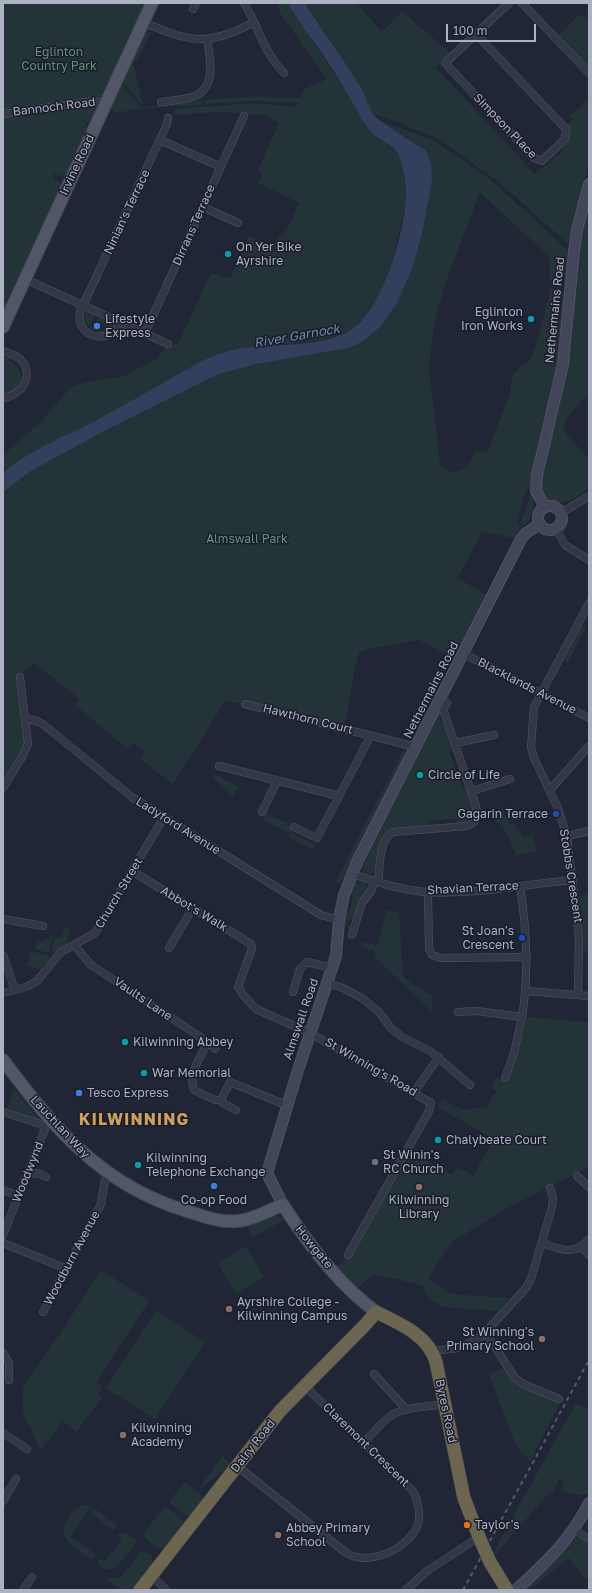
<!DOCTYPE html>
<html>
<head>
<meta charset="utf-8">
<style>
	body { margin:0 }
	#map { position:relative; width:592px; height:1593px; overflow:hidden; background:#202635; font-family:"Golos Text",sans-serif }
	canvas { display:block }
	.frame { position:absolute; inset:0; border:4px solid #adb2c3; pointer-events:none }
	.scale { position:absolute; left:446px; top:24px; width:90px; height:18px; box-sizing:border-box; border:2px solid #adb2c3; border-top:0; padding-left:5px; font-size:12px; line-height:14px; white-space:nowrap; color:#adb2c3; -webkit-text-stroke:3px #191d2a; paint-order:stroke }
</style>
</head>
<body>
<div id="map">
<canvas width="592" height="1593"></canvas>
<div class="frame"></div>
<div class="scale">100 m</div>
</div>
<script>
const context = document.querySelector('canvas').getContext('2d');
context.lineJoin = 'round';
function fill(path, color) {
  context.fillStyle = color;
  context.fill(path, 'evenodd');
}
function strokePath(path, color, width, dash) {
  context.strokeStyle = color;
  context.lineWidth = width;
  context.lineCap = dash ? 'butt' : 'round';
  context.setLineDash(dash || []);
  context.stroke(path);
}
function write(font, color, halo, rows, align = 'center') {
  context.font = font + ' "Golos Text",sans-serif';
  context.lineWidth = 3;
  context.setLineDash([]);
  context.textBaseline = 'middle';
  context.strokeStyle = halo;
  context.fillStyle = color;
  for (const [text, x, y, turn = 0] of rows) {
    context.save();
    context.translate(x, y);
    context.rotate((+turn || 0) * Math.PI / 180);
    context.textAlign = isNaN(turn) ? turn : align;
    if (halo) context.strokeText(text, 0, 0);
    context.fillText(text, 0, 0);
    context.restore();
  }
}
const green = new Path2D(`
	M3,3H147L94,115H92L85,127L90,129L66,177L54,174L53,178L59,181L63,187L3,318Z
	M277,3H288L377,139L392,145L398,153L403,166L405,186V208L392,261L381,292L364,318L353,328L341,334L323,340L225,352L86,426L36,450L3,473V455L41,422L70,388L84,382L122,377L157,359L165,348L179,342L211,273L225,278L231,277L249,236L270,246L288,227L299,203L258,183L262,174L257,172L279,123L264,115L222,112L174,115V109L254,103L296,107L298,103L251,101L206,104L204,100L258,96L283,98L301,97L304,89L327,79L280,13Z
	M305,3H356L382,32L402,11L450,53L435,67L535,174C547,164 579,143 567,125L573,119L570,116L589,98V161L568,244L500,183L437,138L392,120L373,114L367,105L361,87Z
	M579,15L589,18V68L557,36Z
	M149,31L151,32L138,60L133,64L143,106L123,82L143,35Z
	M121,85H122L142,108L117,113L111,109Z
	M202,100L203,105L145,108V107Z
	M379,120L435,141L490,179L568,250L565,280L550,281V258L480,192L446,282L435,319L429,368L440,464L452,473L466,468L475,452L488,451L509,395L513,373L530,360L537,341L551,288L564,291L557,367L540,434L530,487L524,495L517,523L522,527L514,538L482,532L458,578L488,596L456,659L419,640L366,649L360,652L357,658L345,724L242,699L239,704L226,700L173,784L140,759L145,752L134,743L128,749L75,705L79,699L34,663L17,677L25,737L24,747L3,782V492L31,471L108,429L216,375L256,364L364,341L381,326L397,303L413,267L423,230L432,180L416,144Z
	M589,215V394C555,428 556,424 589,458V488C574,502 544,514 541,483L572,344L578,250L584,223Z
	M86,312L95,316L89,326L103,331L106,326L96,322L98,317L114,325L104,333L92,330L84,319Z
	M3,356C26,365 28,392 3,394Z
	M530,494C537,504 533,518 524,526L520,523L522,514H525Z
	M582,625L586,627L568,663L564,660Z
	M441,710L442,716L439,719L441,722L445,723L454,749L449,751L463,789L468,788C474,805 483,820 457,824V819L429,821V825L391,829C380,839 376,857 377,871L373,874H367L363,871L362,863Z
	M404,749L407,758L346,876L339,884L336,881Z
	M214,774L238,787L233,797L213,777Z
	M502,809L510,825L513,823L520,831L523,837L532,835L537,852L516,855C509,837 504,823 486,815Z
	M266,813L294,827L292,833L316,845L313,850L289,838L290,834L263,820Z
	M355,882L364,883C372,892 362,895 359,902C357,907 356,913 354,918L348,920L347,924L350,926V931L344,923C345,917 349,911 351,906C354,901 349,890 355,882Z
	M589,894V951H583L579,896Z
	M387,910L399,913L403,977L432,996V1012L374,956L376,953L372,949L370,952L361,944V941L377,946Z
	M64,927L70,929L67,944L53,954L51,952L55,937L61,938Z
	M51,936H53L49,953L35,949L37,941L43,943L45,938L50,939Z
	M31,951L50,956L51,957L40,969L27,966Z
	M527,1017L589,1022V1167L507,1208L452,1242L428,1278L451,1294L509,1298L499,1311L443,1307L428,1298L423,1286L397,1279L372,1275L357,1289L337,1267L351,1255L409,1151L452,1175L458,1167L473,1176L494,1139L438,1107L443,1099L460,1109L486,1108L496,1091L492,1088L496,1077L506,1083L517,1056Z
	M14,1089L37,1117V1119L7,1109Z
	M272,1216H278L284,1220L252,1238L247,1226Z
	M246,1246L264,1277L236,1294L218,1263Z
	M101,1270L149,1301L96,1382L103,1386L98,1394L102,1398L76,1432L63,1421L41,1450L23,1413V1387L64,1328Z
	M156,1310L205,1342L155,1419L106,1388Z
	M503,1368L515,1383L560,1403L530,1461L516,1446L489,1374Z
	M576,1403L589,1410V1493C582,1496 567,1495 562,1489L564,1482L559,1479L553,1494L550,1492L493,1557L492,1555Z
	M222,1457L232,1464L201,1488L200,1487Z
	M184,1482L201,1494L203,1499L190,1518L169,1502Z
	M82,1505L92,1506L70,1536L96,1555L91,1560L67,1541L63,1532C63,1522 73,1510 82,1505Z
	M165,1506L186,1522L165,1548L159,1549L147,1540L143,1534Z
	M94,1508L118,1526L114,1531L90,1512Z
	M120,1532L126,1533L136,1540V1543C129,1552 109,1584 98,1563L100,1558L105,1561L122,1539L118,1535Z
	M576,1538H583L589,1543V1577L585,1579L569,1558L530,1589L526,1588L525,1587Z
	M141,1551L151,1554L153,1563L134,1590H121L106,1579L121,1577Z`);
const water = new Path2D(`
	M288,3H305C322,31 343,58 360,86C368,99 367,109 379,120L426,151L431,163L432,180L423,230L413,267L397,303L381,326L364,341L348,348L256,364L216,375L108,429L31,471L3,492V473C33,447 72,434 106,415C128,403 149,391 170,379C187,369 205,358 225,352C265,340 315,352 352,329C381,310 401,241 405,209C407,192 405,172 399,156C394,142 380,143 371,132C357,113 346,90 333,70C319,47 301,27 288,3Z`);
const street = new Path2D(`
	M244,3C260,29 262,50 284,73
	M522,3L589,73
	M193,9L196,3
	M143,22C189,42 209,47 254,22
	M476,34L566,129L565,139L542,161L534,158L445,63L509,3
	M161,102C172,100 185,100 195,96C217,87 210,57 207,39
	M3,114L93,101L106,103
	M160,140L221,167
	M203,207L238,223
	M25,279L168,344
	M121,322C109,347 75,337 80,312L167,124L168,118
	M145,333L244,116
	M3,351C9,353 15,355 20,359C36,375 21,396 3,398
	M561,513L589,496
	M556,528L565,545L589,560
	M464,654L589,718
	M245,704L416,747
	M26,719L37,721L44,725L132,797L321,915L339,920
	M455,743L494,735
	M219,766L339,796
	M3,788L21,759L28,744L20,677
	M550,790L589,746
	M472,791L510,779
	M262,812L277,781
	M294,827L317,838L371,735
	M567,836L589,831
	M132,871L251,944L252,949L238,987L243,995L256,1009L310,1033L431,1103L429,1111L348,1255
	M352,874C377,882 403,891 429,892C477,895 525,884 573,880
	M378,882C381,866 377,843 393,832L467,826C479,822 478,813 475,803L443,709L447,703
	M428,892L429,949L432,955L441,958L527,957
	M3,919L43,926
	M352,935L362,903L371,891L375,881
	M75,946L91,965L208,1042L215,1049
	M169,948L193,908
	M3,955L15,990
	M328,983L343,988L362,998L378,1011L391,1028L402,1037L430,1051L470,1085
	M526,991L589,996
	M293,992L300,969L307,962L332,968
	M3,993L26,987L37,981L61,952L95,933L164,817
	M578,995L579,938L567,836L557,806L534,758L531,747L534,707L589,603
	M458,1012L477,1011L522,1017C529,973 527,930 520,886
	M208,1042C201,1056 188,1073 194,1090L215,1100H221
	M505,1078L514,1053L522,1017
	M414,1092L439,1057
	M236,1110L224,1104L221,1100L230,1082L286,1105
	M3,1112L41,1124L45,1129L3,1235
	M27,1175L38,1173L46,1177
	M577,1176L589,1187
	M3,1190L19,1196
	M3,1243L67,1269
	M542,1243C561,1249 574,1257 589,1239
	M581,1247L589,1255
	M43,1312L101,1204L105,1180
	M486,1333L515,1378L523,1384L559,1399
	M432,1351L459,1348L481,1337L526,1288L531,1279L552,1207L553,1198L550,1188
	M3,1353L9,1363V1380
	M374,1374L406,1409
	M3,1433L27,1449
	M363,1444C372,1434 381,1422 392,1415C407,1406 428,1407 445,1404
	M237,1466L345,1552C367,1568 410,1549 418,1524C421,1514 418,1500 413,1491L305,1386
	M3,1501L16,1479
	M575,1530L589,1539
	M151,1575L166,1590
	M23,1590L32,1577
	M406,1590L427,1571L479,1537`);
const secondary = new Path2D(`
	M538 518a12 12 0 1 1 24 0a12 12 0 1 1-24 0Z
	M545,507L536,491L537,475L563,364L574,251L577,230L589,184
	M283,1205L267,1173L299,1067L336,956L339,920L344,895L358,860L521,539L526,533L540,524
	M516,1590C546,1562 570,1541 589,1503`);
const primary = new Path2D(`
	M3,327L152,3
	M3,1060C54,1128 102,1186 187,1211C203,1216 220,1223 238,1221C253,1220 269,1210 283,1205C308,1244 338,1284 376,1312`);
const highway = new Path2D(`
	M490,1562L507,1590
	M140,1590L280,1411L365,1325L376,1312C399,1323 428,1335 436,1362L464,1498L479,1537`);
const rail = new Path2D(`
	M463,1590L589,1360`);
const highwayBridge = new Path2D(`
	M479,1537L490,1562`);
const markers = [
	[228,254,4,"#0f9aa8"],
	[531,319,4,"#0f9aa8"],
	[97,326,4,"#3f7fe0"],
	[420,775,4,"#0f9aa8"],
	[556,814,4,"#1a4fb4"],
	[522,938,4,"#1a4fb4"],
	[125,1042,4,"#0f9aa8"],
	[144,1073,4,"#0f9aa8"],
	[79,1093,4,"#3f7fe0"],
	[438,1140,4,"#0f9aa8"],
	[375,1162,4,"#6b7280"],
	[138,1165,4,"#0f9aa8"],
	[214,1186,4,"#3f7fe0"],
	[419,1187,4,"#8d6e63"],
	[229,1309,4,"#8d6e63"],
	[542,1339,4,"#8d6e63"],
	[123,1435,4,"#8d6e63"],
	[467,1525,4,"#e8710a"],
	[278,1535,4,"#8d6e63"]
];
const parkNames = [
	["Eglinton",59,52],
	["Country Park",59,66],
	["Almswall Park",247,539]
];
const streetNames = [
	["Bannoch Road",54,107,-7],
	["Simpson Place",505,126,46],
	["Irvine Road",77,165,-65],
	["Ninian's Terrace",127,212,-65],
	["Dirrans Terrace",194,225,-66],
	["Nethermains Road",555,310,-84],
	["Blacklands Avenue",527,686,27],
	["Nethermains Road",431,690,-63],
	["Hawthorn Court",308,719,14],
	["Ladyford Avenue",178,826,32],
	["Stobbs Crescent",571,876,81],
	["Shavian Terrace",473,888,-3],
	["Church Street",119,893,-59],
	["Abbot's Walk",194,909,31],
	["Vaults Lane",143,999,34],
	["Almswall Road",301,1019,-71],
	["St Winning's Road",371,1067,30],
	["Lauchlan Way",60,1127,47],
	["Woodwynd",28,1172,-68],
	["Howgate",314,1247,51],
	["Woodburn Avenue",72,1258,-62],
	["Byres Road",446,1411,78],
	["Claremont Crescent",366,1445,44],
	["Dalry Road",253,1446,-52]
];
const poiNames = [
	["On Yer Bike",236,247],
	["Ayrshire",236,261],
	["Eglinton",523,312,"right"],
	["Iron Works",523,326,"right"],
	["Lifestyle",105,319],
	["Express",105,333],
	["Circle of Life",428,775],
	["Gagarin Terrace",548,814,"right"],
	["St Joan's",514,931,"right"],
	["Crescent",514,945,"right"],
	["Kilwinning Abbey",133,1042],
	["War Memorial",152,1073],
	["Tesco Express",87,1093],
	["Chalybeate Court",446,1140],
	["St Winin's",383,1155],
	["RC Church",383,1169],
	["Kilwinning",146,1158],
	["Telephone Exchange",146,1172],
	["Co-op Food",214,1200,"center"],
	["Kilwinning",419,1200,"center"],
	["Library",419,1214,"center"],
	["Ayrshire College -",237,1302],
	["Kilwinning Campus",237,1316],
	["St Winning's",534,1332,"right"],
	["Primary School",534,1346,"right"],
	["Kilwinning",131,1428],
	["Academy",131,1442],
	["Taylor's",475,1525],
	["Abbey Primary",286,1528],
	["School",286,1542]
];
const waterNames = [
	["River Garnock",297,336,-10]
];
const districtNames = [
	["KILWINNING",134,1120]
];
fill(green, '#233337');
fill(water, '#333f5d');
strokePath(street, '#505564', 8);
strokePath(secondary, '#505564', 12);
strokePath(primary, '#3c414f', 14);
strokePath(highway, '#3e4250', 14);
strokePath(street, '#333846', 7);
strokePath(secondary, '#414659', 10);
strokePath(primary, '#515766', 12);
strokePath(highway, '#6c6550', 13);
strokePath(rail, '#555b6d', 2, [4, 4]);
strokePath(highwayBridge, '#3e4250', 14, []);
strokePath(highwayBridge, '#6c6550', 13);
for (const [x, y, r, color] of markers) {
  const dot = new Path2D();
  dot.arc(x, y, r, 0, 2 * Math.PI);
  context.fillStyle = color;
  context.fill(dot);
  strokePath(dot, '#191d2a', 1.5);
}
write('12px', '#669276', '#191d2a', parkNames);
write('12px', '#adb2c3', '#191d2a', streetNames);
write('12px', '#adb2c3', '#191d2a', poiNames, 'left');
write('italic 13px', '#7585ab', '#191d2a', waterNames);
context.letterSpacing = '1px';
write('bold 16px', '#cf9f5b', '#191d2a', districtNames);
context.letterSpacing = '0px';
</script>
</body>
</html>
